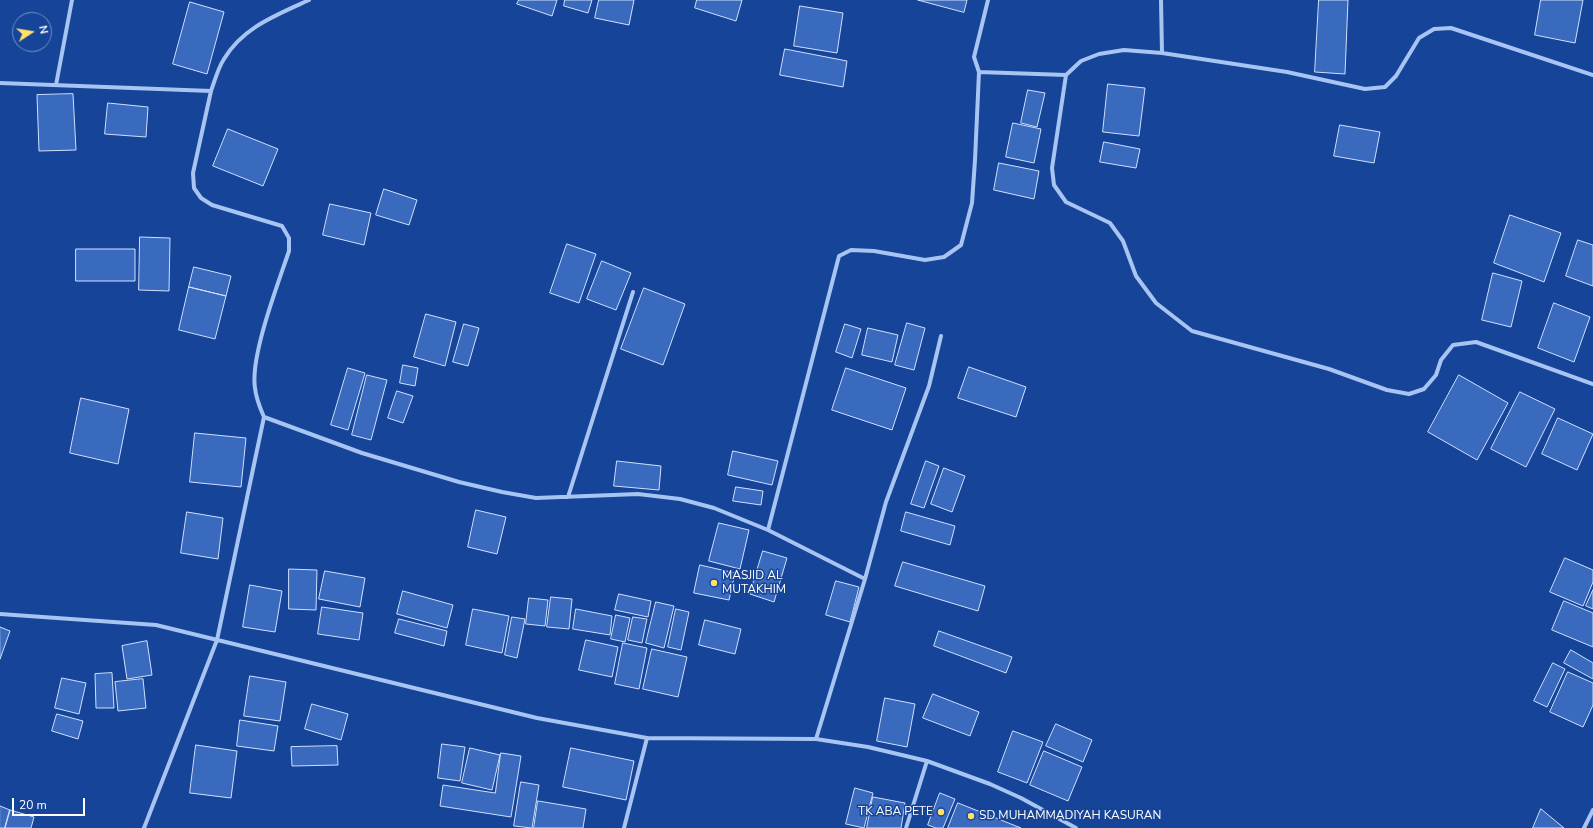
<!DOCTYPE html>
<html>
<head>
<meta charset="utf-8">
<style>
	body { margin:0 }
	#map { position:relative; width:1593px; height:828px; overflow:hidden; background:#154498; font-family:"Nunito Sans",sans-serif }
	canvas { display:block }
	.north { position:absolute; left:12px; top:12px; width:40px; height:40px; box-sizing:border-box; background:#154498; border:1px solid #738fc1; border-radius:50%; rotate:78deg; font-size:11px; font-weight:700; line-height:16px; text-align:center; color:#fff }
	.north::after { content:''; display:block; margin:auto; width:14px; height:18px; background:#ffe069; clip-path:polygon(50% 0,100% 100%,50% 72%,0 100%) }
	.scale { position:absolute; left:12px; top:798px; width:73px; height:18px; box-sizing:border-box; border:2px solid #fff; border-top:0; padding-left:5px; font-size:12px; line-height:14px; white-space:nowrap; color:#fff; -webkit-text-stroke:3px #154498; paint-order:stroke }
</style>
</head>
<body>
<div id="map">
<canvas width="1593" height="828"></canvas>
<div class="north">N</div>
<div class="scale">20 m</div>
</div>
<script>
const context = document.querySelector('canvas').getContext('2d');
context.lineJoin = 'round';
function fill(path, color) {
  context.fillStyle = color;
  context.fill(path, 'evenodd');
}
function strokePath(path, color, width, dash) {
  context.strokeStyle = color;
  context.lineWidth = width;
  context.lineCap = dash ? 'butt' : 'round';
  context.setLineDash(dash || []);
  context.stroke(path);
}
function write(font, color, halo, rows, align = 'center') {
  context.font = font + ' "Nunito Sans",sans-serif';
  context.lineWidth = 3;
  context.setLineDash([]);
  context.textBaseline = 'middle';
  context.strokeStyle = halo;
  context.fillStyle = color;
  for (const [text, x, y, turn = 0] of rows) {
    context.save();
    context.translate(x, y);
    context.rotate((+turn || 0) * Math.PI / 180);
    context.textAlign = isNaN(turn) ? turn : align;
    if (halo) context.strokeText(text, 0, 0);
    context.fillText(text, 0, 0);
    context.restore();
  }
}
const building = new Path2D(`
	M519,0H557L552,16L517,4Z
	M565,0H592L588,13L564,6Z
	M599,0H634L629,25L595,18Z
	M697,0H742L736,21L695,8Z
	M918,0H967L964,12Z
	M1319,0H1348L1345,74L1315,72Z
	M1541,0H1583L1575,43L1535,35Z
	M190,2L224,12L207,74L173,64Z
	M800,6L843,13L837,53L794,46Z
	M785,49L847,61L843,87L780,75Z
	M1108,84L1145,88L1139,136L1103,132Z
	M1028,90L1045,93L1037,127L1021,123Z
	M73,94L76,150L39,151L37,95Z
	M108,103L148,107L146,137L105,134Z
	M1013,123L1041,129L1034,163L1006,157Z
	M1340,125L1380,132L1374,163L1334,156Z
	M228,129L278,149L263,186L213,166Z
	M1104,142L1140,149L1136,168L1100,162Z
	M999,163L1039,171L1034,199L994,190Z
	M384,189L417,200L409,225L376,215Z
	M330,204L371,213L364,245L323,235Z
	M1510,215L1561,233L1544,282L1494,263Z
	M140,237L170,238L169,291L139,290Z
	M1578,240L1593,245V286L1566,276Z
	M567,244L596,254L579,303L550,293Z
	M76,249H135V281H76Z
	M602,261L631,273L616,310L587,299Z
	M194,267L231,276L226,296L189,287Z
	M1493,273L1522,281L1511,327L1482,320Z
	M189,287L226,296L215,339L179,330Z
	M644,288L685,304L663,365L621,349Z
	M1554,303L1590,317L1574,362L1538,348Z
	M426,314L456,322L445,366L414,357Z
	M907,323L925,328L914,370L895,365Z
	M464,324L479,328L468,366L453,362Z
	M845,324L861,329L852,358L836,352Z
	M868,328L898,335L892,362L862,355Z
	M403,365L418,368L415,386L400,383Z
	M969,367L1026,387L1016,417L958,398Z
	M348,368L365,373L348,430L331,425Z
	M846,368L906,388L892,430L832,410Z
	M367,375L387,380L371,440L352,435Z
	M1459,375L1508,403L1477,460L1428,432Z
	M397,391L413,396L403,423L388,418Z
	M1520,392L1555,409L1526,467L1491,449Z
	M81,398L129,409L118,464L70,453Z
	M1558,418L1593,434L1577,470L1542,454Z
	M195,433L246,438L241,487L190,482Z
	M733,451L778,461L772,485L728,475Z
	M617,461L661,466L659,490L614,486Z
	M926,461L939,466L924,508L911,504Z
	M944,468L965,476L952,512L931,504Z
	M736,487L763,491L761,505L733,501Z
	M476,510L506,517L497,554L468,547Z
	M187,512L223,518L218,559L181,553Z
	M906,512L955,526L950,545L901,531Z
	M719,523L749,530L740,569L709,561Z
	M763,551L787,558L774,602L750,594Z
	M1565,558L1593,570V582L1583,606L1550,592Z
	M903,562L985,586L978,611L895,586Z
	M700,565L735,573L729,600L694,593Z
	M289,569L317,570L316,610L289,609Z
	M325,571L365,578L360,607L319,599Z
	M836,581L859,587L850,622L826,615Z
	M250,585L282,591L275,632L243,627Z
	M1593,590V609L1586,606Z
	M403,591L453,605L447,628L397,614Z
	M619,594L651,601L648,617L615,610Z
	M551,597L572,599L569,629L547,627Z
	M529,598L548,600L545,626L526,624Z
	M1564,601L1593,613V647L1552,630Z
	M656,602L674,606L664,648L646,643Z
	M322,607L363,613L359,640L318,634Z
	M473,609L509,616L502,653L466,645Z
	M576,609L612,616L610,635L573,629Z
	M676,609L689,612L681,650L668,647Z
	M616,615L630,618L625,642L611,639Z
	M512,617L525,619L517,658L505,655Z
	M633,617L647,619L642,643L628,640Z
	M399,619L447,631L444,646L395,633Z
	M705,620L741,629L735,654L699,645Z
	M0,627L10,631L0,659Z
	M939,631L1012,657L1006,673L934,646Z
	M586,640L618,647L612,677L579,670Z
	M147,641L152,675L127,679L122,646Z
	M623,643L647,648L639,689L615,684Z
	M652,649L687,657L678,697L643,689Z
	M1571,650L1593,663V679L1564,663Z
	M1553,663L1565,669L1547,707L1534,701Z
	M1568,672L1593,683V705L1583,727L1550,712Z
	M112,673L114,708H96L95,674Z
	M250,676L286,682L280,721L244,716Z
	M62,678L86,683L79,714L55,708Z
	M143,679L146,708L118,711L115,682Z
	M933,694L979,712L970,736L923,718Z
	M885,698L915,704L907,747L877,741Z
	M312,704L348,714L341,740L305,729Z
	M57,714L83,721L78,739L52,731Z
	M240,720L278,726L274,751L237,746Z
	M1056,724L1092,740L1083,762L1046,746Z
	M1013,731L1043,742L1027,783L998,772Z
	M442,744L465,747L460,781L438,778Z
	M196,745L237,751L231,798L190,793Z
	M337,746L338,765L292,766L291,747Z
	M470,748L500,755L492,790L462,783Z
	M571,748L634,761L626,800L563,787Z
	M1044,751L1082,767L1068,801L1030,785Z
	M501,753L521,756L511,817L440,806L443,785L495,793Z
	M521,782L539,785L532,828L514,826Z
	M855,788L873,793L864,828L846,824Z
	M940,793L955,799L943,828H936L928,825Z
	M873,797L905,803L901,828H867Z
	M538,801L586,809L583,828H534Z
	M958,803L1021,828H948Z
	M0,806L10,810L5,828H0Z
	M1541,809L1564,828H1533Z
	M10,810L34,817L31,828H5Z`);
const street = new Path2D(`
	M1161,0L1162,53
	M979,72L1066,75L1081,61L1099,54L1124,50L1162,53L1287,72L1365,89L1385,87L1396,76L1419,38L1434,29L1451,28L1593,75
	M1066,75L1052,168L1054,185L1066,202L1110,223L1123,241L1136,276L1156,303L1192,331L1329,369L1387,390L1409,394L1424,389L1436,375L1441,360L1453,345L1476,342L1593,384
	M0,83L211,91C215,80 218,68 224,59C243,27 277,15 309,0
	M56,85L72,0
	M264,417L362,453L459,482L502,492L536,498L638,494L680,499L714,508L768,530L865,579
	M568,497L633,292
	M768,530L839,256L851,250L874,251L925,260L944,257L961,245L972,203L975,160L979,72L974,57L988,0
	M0,614L156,625L537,718L647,738L816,739L868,747L927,761L990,784L1021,798L1076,828
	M816,739L865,579L886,502L929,386L941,336
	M144,828L217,640L264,417C260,408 256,398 255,388C250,356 278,284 289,251V238L282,226L212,205L201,198L194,188L193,173L211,91
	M624,828L647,738
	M906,828L927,761
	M1584,828L1593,810`);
const markers = [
	[714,583,4,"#ffe069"],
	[941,812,4,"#ffe069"],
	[971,816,4,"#ffe069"]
];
const poiNames = [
	["MASJID AL",722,576],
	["MUTAKHIM",722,590],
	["TK ABA PETE",933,812,"right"],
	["SD MUHAMMADIYAH KASURAN",979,816]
];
fill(building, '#396abe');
strokePath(building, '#d0e0fd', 1);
strokePath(street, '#a8c4f2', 4);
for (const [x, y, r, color] of markers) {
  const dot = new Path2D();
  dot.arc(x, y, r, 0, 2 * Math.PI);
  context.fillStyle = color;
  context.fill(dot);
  strokePath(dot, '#154498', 1.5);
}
write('12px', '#fff', '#154498', poiNames, 'left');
</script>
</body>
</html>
